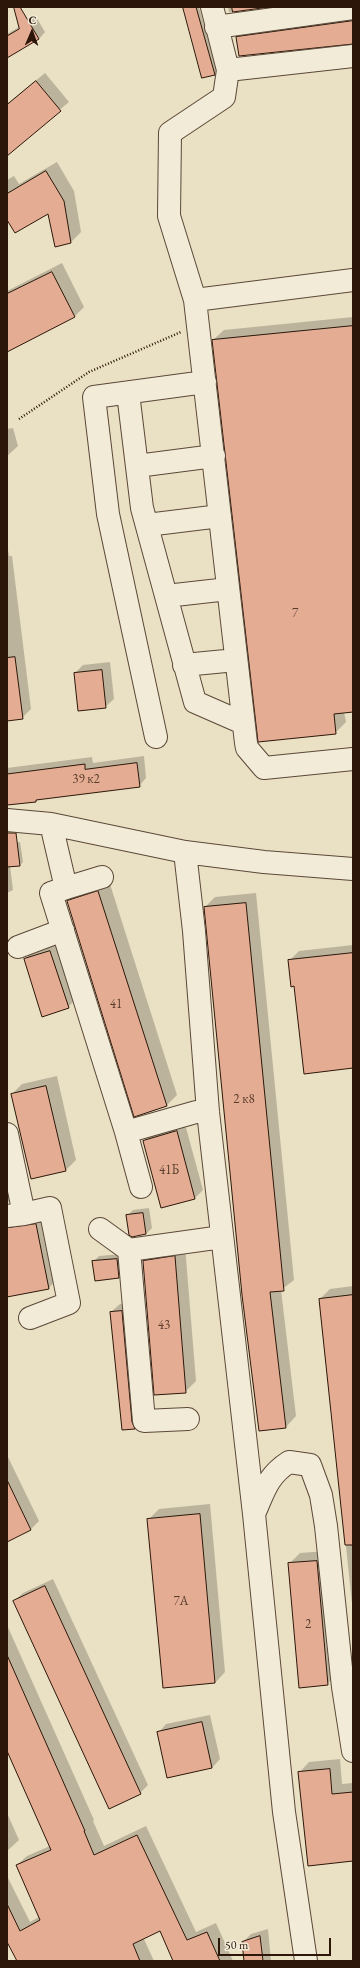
<!DOCTYPE html>
<html>
<head>
<meta charset="utf-8">
<style>
	body { margin:0 }
	#map { position:relative; width:360px; height:1968px; overflow:hidden; background:#eae0c3; font-family:"EB Garamond",serif }
	canvas { display:block }
	.frame { position:absolute; inset:0; border:8px solid #2c1609; pointer-events:none }
	.north { position:absolute; left:12px; top:12px; width:40px; height:40px; -webkit-text-stroke:3px #f1ebd8; paint-order:stroke; rotate:2deg; font-size:11px; font-weight:700; line-height:16px; text-align:center; color:#2c1609 }
	.north::after { content:''; display:block; margin:auto; width:14px; height:18px; background:#2c1609; clip-path:polygon(50% 0,100% 100%,50% 72%,0 100%) }
	.scale { position:absolute; left:218px; top:1938px; width:113px; height:18px; box-sizing:border-box; border:2px solid #2c1609; border-top:0; padding-left:5px; font-size:12px; line-height:14px; white-space:nowrap; color:#2c1609; -webkit-text-stroke:3px #f1ebd8; paint-order:stroke }
</style>
</head>
<body>
<div id="map">
<canvas width="360" height="1968"></canvas>
<div class="frame"></div>
<div class="north">С</div>
<div class="scale">50 m</div>
</div>
<script>
const context = document.querySelector('canvas').getContext('2d');
context.lineJoin = 'round';
function fill(path, color) {
  context.fillStyle = color;
  context.fill(path, 'evenodd');
}
function strokePath(path, color, width, dash) {
  context.strokeStyle = color;
  context.lineWidth = width;
  context.lineCap = dash ? 'butt' : 'round';
  context.setLineDash(dash || []);
  context.stroke(path);
}
function write(font, color, halo, rows, align = 'center') {
  context.font = font + ' "EB Garamond",serif';
  context.lineWidth = 3;
  context.setLineDash([]);
  context.textBaseline = 'middle';
  context.strokeStyle = halo;
  context.fillStyle = color;
  for (const [text, x, y, turn = 0] of rows) {
    context.save();
    context.translate(x, y);
    context.rotate((+turn || 0) * Math.PI / 180);
    context.textAlign = isNaN(turn) ? turn : align;
    if (halo) context.strokeText(text, 0, 0);
    context.fillText(text, 0, 0);
    context.restore();
  }
}
const shadow = new Path2D(`
	M184,7H199L217,71L214,74Z
	M228,7H262L229,12Z
	M36,17L45,32L39,39L7,57V34Z
	M353,19V42L237,37L240,35Z
	M45,73L69,102L7,154V104Z
	M57,162L74,191L81,232L71,242L49,212L7,221V180L14,176L19,184Z
	M62,263L84,307L75,316L7,351V291Z
	M353,317V711L344,712L346,722L335,733L213,340L224,330Z
	M13,428L18,446L7,456V429Z
	M7,544L9,556H12L31,709L22,718L7,720Z
	M110,662L114,699L105,707L75,673L83,665Z
	M144,756L146,778L139,786L7,804V768L92,757L93,763Z
	M20,842L23,862L20,865L10,866L13,890L7,893V843Z
	M109,881L177,1095L167,1105L135,1115L68,901L78,891Z
	M256,893L294,1280L281,1290L296,1416L286,1427L205,907L215,897Z
	M58,943L76,999L68,1007L25,959L33,951Z
	M353,945V1067L295,985L290,960L299,951Z
	M57,1076L76,1160L66,1170L12,1094L22,1084Z
	M185,1124L203,1190L195,1198L162,1207L144,1141L152,1133Z
	M7,1182L18,1192L7,1203Z
	M149,1208L152,1228L146,1234L132,1236L127,1216L133,1210Z
	M7,1214L46,1215L58,1278L49,1288L7,1296Z
	M185,1246L196,1381L185,1392L144,1261L155,1251Z
	M122,1254L124,1271L118,1277L94,1261L99,1256Z
	M353,1286V1613L320,1299L330,1289Z
	M130,1303L142,1420L134,1428L122,1429L111,1312L120,1304Z
	M7,1455L39,1521L30,1530L7,1541Z
	M210,1504L225,1672L215,1683L148,1520L159,1509Z
	M327,1551L337,1674L327,1684L289,1564L300,1553Z
	M53,1579L148,1785L140,1793L14,1601L23,1593Z
	M7,1625L94,1820L93,1821L104,1846L146,1826L196,1932L216,1923L233,1961H174L160,1930L143,1937L154,1961H18L7,1939V1876L30,1922L39,1917L17,1865L27,1856L50,1846L7,1748Z
	M210,1715L220,1759L212,1768L158,1733L166,1724Z
	M340,1759L342,1784L353,1783V1860L299,1773L309,1762Z
	M7,1813L19,1840L7,1851Z
	M268,1929L271,1961H245L243,1942L251,1934Z`);
const building = new Path2D(`
	M14,7H20L39,39L7,58V36L19,29Z
	M183,7H196L215,75L202,78Z
	M232,7H269L233,12Z
	M353,21V44L239,56L236,37Z
	M36,81L61,111L7,156V105Z
	M46,171L64,201L71,243L55,247L48,214L15,233L7,220V194Z
	M52,272L75,317L7,352V294Z
	M353,326V712L334,714L336,734L258,742L212,340Z
	M15,657L23,719L7,721V658Z
	M102,670L106,708L78,711L74,673Z
	M137,763L140,787L36,800V802L7,805V774L85,764V769Z
	M7,833H16L20,866L7,867Z
	M98,891L167,1106L134,1117L67,901Z
	M246,903L284,1291L270,1292L286,1428L259,1431L242,1295L204,907Z
	M50,951L69,1008L42,1017L24,959Z
	M353,953V1068L304,1074L294,986L291,987L288,960Z
	M46,1086L66,1171L31,1179L11,1094Z
	M177,1131L195,1199L161,1208L143,1141Z
	M143,1213L146,1234L132,1237L129,1235L126,1215Z
	M36,1224L49,1289L7,1297V1228Z
	M175,1256L186,1393L154,1395L143,1261Z
	M117,1259L119,1278L95,1281L92,1261Z
	M353,1295V1545H345L319,1299Z
	M122,1311L132,1422L135,1429L122,1430L110,1312Z
	M7,1480L31,1530L7,1542Z
	M200,1514L215,1683L163,1688L147,1519Z
	M317,1561L328,1685L299,1688L288,1563Z
	M45,1586L141,1794L109,1809L13,1601Z
	M7,1655L85,1831H84L94,1855L137,1835L187,1940L207,1932L220,1961H173L160,1931L133,1944L140,1961H17L7,1942V1904L20,1931L40,1920L16,1865L51,1850L7,1751Z
	M202,1722L212,1768L167,1778L157,1732Z
	M330,1769L332,1794L353,1792V1861L308,1866L298,1772Z
	M260,1936L263,1961H244L242,1942Z`);
const path = new Path2D(`
	M19,419L89,372L181,332`);
const minor = new Path2D(`
	M212,7L228,70L224,97L170,133L169,216L195,300L246,743L247,748L264,768L353,759
	M216,27L353,8
	M228,70L353,56
	M195,300L353,280
	M128,393L142,508L195,702L243,723
	M137,466L214,456
	M147,525L220,516
	M166,596L228,589
	M184,665L236,660
	M156,737L108,514L94,397L205,382
	M7,820L51,824L185,852L264,862L353,869
	M51,824L66,888L102,877
	M185,852L194,931L208,1112L254,1514L284,1812L306,1961
	M66,888L51,893L126,1132L141,1187
	M18,947L63,930
	M126,1132L196,1112H208
	M7,1134L24,1214L7,1216
	M24,1214L50,1208L69,1303L30,1318
	M100,1229L129,1250L222,1237
	M129,1250L144,1421L188,1419
	M254,1514C264,1492 267,1476 289,1462L310,1465L321,1495L326,1526L343,1687L353,1751`);
const numberNames = [
	["7",295,613],
	["39 к2",86,779],
	["41",116,1004],
	["2 к8",244,1099],
	["41Б",169,1170],
	["43",164,1325],
	["7А",181,1601],
	["2",308,1624]
];
fill(shadow, '#0003');
fill(building, '#e4ad93');
strokePath(building, '#2c1609', 1);
strokePath(minor, '#5c4838', 24);
strokePath(path, '#2c1609', 2.5, [1, 2]);
strokePath(minor, '#f1ebd8', 22);
write('13px', '#5a3c2c', null, numberNames);
</script>
</body>
</html>
